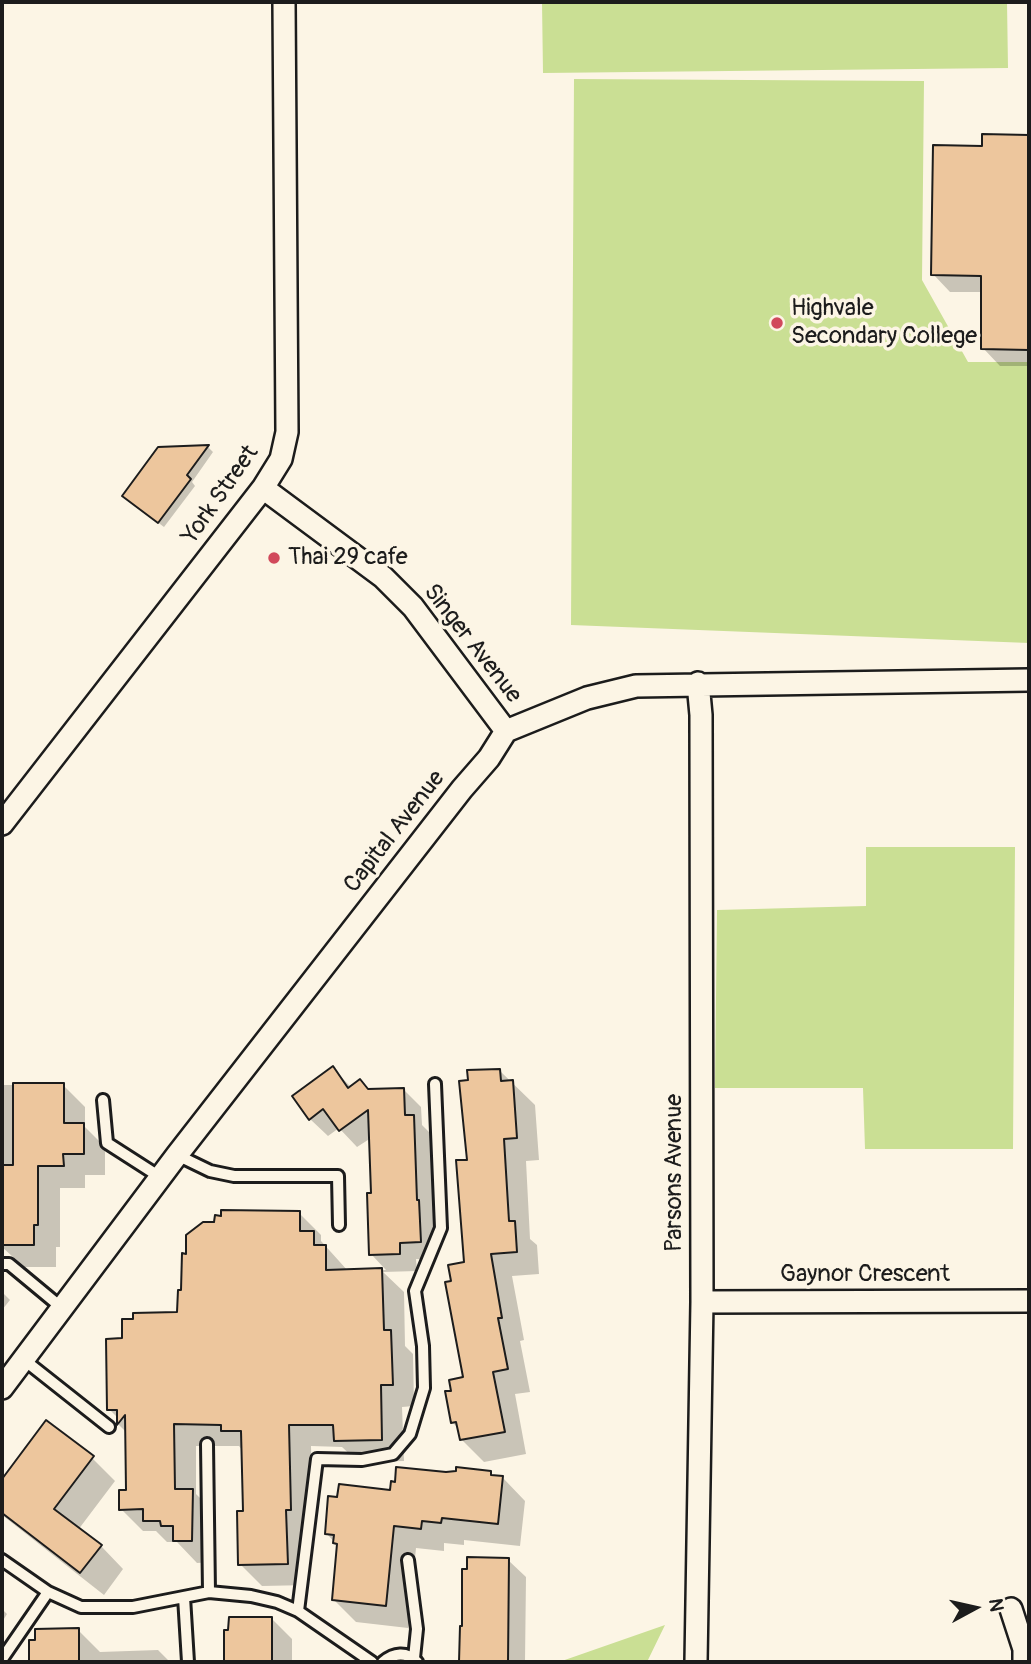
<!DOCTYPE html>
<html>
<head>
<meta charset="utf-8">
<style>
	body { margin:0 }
	#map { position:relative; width:1031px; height:1664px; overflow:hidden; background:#fcf5e5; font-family:Pangolin,sans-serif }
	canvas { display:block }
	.frame { position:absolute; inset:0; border:4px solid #1c1c1c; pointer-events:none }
	.north { position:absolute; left:940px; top:1573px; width:70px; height:70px; -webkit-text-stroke:5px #fcf5e5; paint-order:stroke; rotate:82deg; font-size:19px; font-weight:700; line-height:28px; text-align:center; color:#1c1c1c }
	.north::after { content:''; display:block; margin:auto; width:24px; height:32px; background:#1c1c1c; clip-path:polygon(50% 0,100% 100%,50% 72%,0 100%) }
</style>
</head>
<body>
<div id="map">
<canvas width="1031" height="1664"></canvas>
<div class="frame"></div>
<div class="north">N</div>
</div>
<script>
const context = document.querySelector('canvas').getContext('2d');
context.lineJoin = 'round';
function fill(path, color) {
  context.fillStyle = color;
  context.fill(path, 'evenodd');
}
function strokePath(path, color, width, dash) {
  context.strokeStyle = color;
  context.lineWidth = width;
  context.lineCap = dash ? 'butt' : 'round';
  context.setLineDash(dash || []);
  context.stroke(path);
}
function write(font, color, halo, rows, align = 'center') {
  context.font = font + ' Pangolin,sans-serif';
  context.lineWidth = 7;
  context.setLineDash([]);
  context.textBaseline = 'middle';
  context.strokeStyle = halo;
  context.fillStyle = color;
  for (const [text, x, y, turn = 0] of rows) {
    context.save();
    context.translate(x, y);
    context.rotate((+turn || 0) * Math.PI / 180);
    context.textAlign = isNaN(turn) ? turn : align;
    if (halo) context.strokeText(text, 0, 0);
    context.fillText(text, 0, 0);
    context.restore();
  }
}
const green = new Path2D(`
	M542,2H1007L1008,68L543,73Z
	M574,79L924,81L922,280L968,362H1029V643L571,625Z
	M866,847H1015L1013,1149H865L863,1088H715L717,910L866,906Z
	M665,1625L647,1662H559Z`);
const shadow = new Path2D(`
	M984,136H1029V366H1000L983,348L982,292H950L933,274L984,148Z
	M208,447L213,452L192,482L195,486L164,527L129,501L159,449Z
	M333,1069L352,1088L370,1091L404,1090L421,1107L422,1125L431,1134L433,1217L436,1219L437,1259H416L417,1271L383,1272L404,1292L405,1346L413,1354L414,1406L402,1407L404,1461L358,1462L342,1447L311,1446L313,1532H308L309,1585L262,1586L240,1564L245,1512L243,1451L239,1446H196V1494L215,1513L214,1562L197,1563L177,1542H167L156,1531H143L121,1509L128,1492L127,1433L119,1425V1419L109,1409L179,1314L299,1213L321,1235V1241L348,1271L386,1270L371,1254L373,1194L371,1138L357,1147L339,1128L328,1136L310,1119Z
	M499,1070L535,1105L539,1160L526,1161L530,1239L537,1245L539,1274L512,1276L524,1340L520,1341L530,1392L515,1394L526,1454L484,1462L461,1439L460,1430L452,1422L453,1392L465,1378L453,1282L466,1264L469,1161Z
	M2,1085H63L85,1107V1127L105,1147V1175H85V1188H60V1247H56V1267H24L2,1247Z
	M2,1292L10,1300L2,1310Z
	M46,1423L92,1458L115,1481L78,1530L101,1546L123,1569L104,1595L2,1515V1482Z
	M490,1473L495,1477L503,1478L525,1501L520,1546L464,1540V1545L444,1543V1551L416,1548L408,1628L356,1622L333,1599L339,1547L326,1533L392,1492L446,1474Z
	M508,1560L526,1577L525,1662H462Z
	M2,1609L7,1614L2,1622Z
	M272,1619L292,1639V1662H226V1632Z
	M78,1630L100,1652L158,1650L170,1662H31V1642Z`);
const building = new Path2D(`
	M982,134L1029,135V350L981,349V276L931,275L933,145L982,146Z
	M209,445L187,475L191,479L158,523L122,496L158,447Z
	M333,1066L348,1088L360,1079L368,1089L404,1088L405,1115H414L417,1200H419L421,1242L400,1243V1254L369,1255L367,1193H371L368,1110L339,1131L323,1109L309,1120L292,1096Z
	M500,1069L501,1081L513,1080L517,1138L504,1139L509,1221H515L517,1252L491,1254L502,1318H498L508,1369L493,1372L505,1432L460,1440L456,1422L451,1423L445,1391H451L449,1380L463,1377L445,1282L451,1281L448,1265L464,1262L456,1160H467L459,1081L468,1080L467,1070Z
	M13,1083H64V1123H84V1154H63L64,1166H38V1225H34V1245H2V1165H13Z
	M221,1210L300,1211V1231H314V1245H326V1270L382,1268L384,1330H391L393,1385H381L382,1440L334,1441L333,1425H289L291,1510H286L288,1564L238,1565L237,1511H243L241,1431H221V1425L174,1424L175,1489H193L192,1541H173V1526H161L160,1521H143V1509L119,1510V1490H126L125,1415L117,1425V1410H107L106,1339L122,1338V1319H133V1313L177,1312L178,1290H181L182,1253L186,1254V1235L203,1222H214L215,1215L221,1216Z
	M46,1420L94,1456L54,1509L102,1545L80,1573L2,1513V1479Z
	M396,1467L446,1472L456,1471V1467L491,1471V1475L503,1476L498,1524L442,1518L441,1523L422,1521L421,1529L394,1526L386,1606L332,1600L337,1544L333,1543L334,1535L325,1534L328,1496L337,1497L339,1484L390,1490L391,1481L395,1482Z
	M467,1557L509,1558L508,1662H459L460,1626H462V1569H467Z
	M229,1617H272V1662H224V1630H228Z
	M79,1628V1662H29V1640H35V1629Z`);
const service = new Path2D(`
	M103,1100L107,1143L160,1177
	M177,1155L210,1171L234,1176H338L339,1225
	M2,1264H9L62,1308
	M23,1359L109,1427
	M207,1444L209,1592
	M2,1560L48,1592L81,1607H133L209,1592L251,1596L277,1602L298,1611L372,1662
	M408,1560L417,1629L414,1658
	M184,1597L188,1662
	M298,1611L317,1459L362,1460L393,1454L410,1434L424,1388L423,1346L415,1291L441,1228L435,1084
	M2,1659L48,1592
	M383,1662C394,1653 406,1651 417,1662`);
const minor = new Path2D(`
	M263,488L383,577L413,607L506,731
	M2,824L263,488L281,459L287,432L284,2
	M702,1302L1029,1301
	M2,1388L177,1155L462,789L489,758L506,731L587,698L636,686L1029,680
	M1011,1609L1024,1649V1662
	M696,1662L702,1302L701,715L698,683`);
const markers = [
	[777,323,7,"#d1495b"],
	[274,558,7,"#d1495b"]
];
const poiNames = [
	["Highvale",791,309],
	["Secondary College",791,337],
	["Thai 29 cafe",288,558]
];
const streetNames = [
	["York Street",221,495,-55],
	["Singer Avenue",472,644,52],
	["Capital Avenue",395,832,-52],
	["Parsons Avenue",675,1173,-90],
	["Gaynor Crescent",865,1275]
];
fill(green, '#cadf94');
fill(shadow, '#0003');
fill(building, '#edc69d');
strokePath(building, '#1c1c1c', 2);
strokePath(service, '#1c1c1c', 16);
strokePath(minor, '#1c1c1c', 26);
strokePath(service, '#fcf5e5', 10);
strokePath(minor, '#fcf5e5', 21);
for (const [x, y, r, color] of markers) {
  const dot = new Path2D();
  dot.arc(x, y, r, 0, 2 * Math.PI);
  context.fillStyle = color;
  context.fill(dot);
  strokePath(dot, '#fcf5e5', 2.5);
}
write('24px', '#1c1c1c', '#fcf5e5', poiNames, 'left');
write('24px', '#1c1c1c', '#fcf5e5', streetNames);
</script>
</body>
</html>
